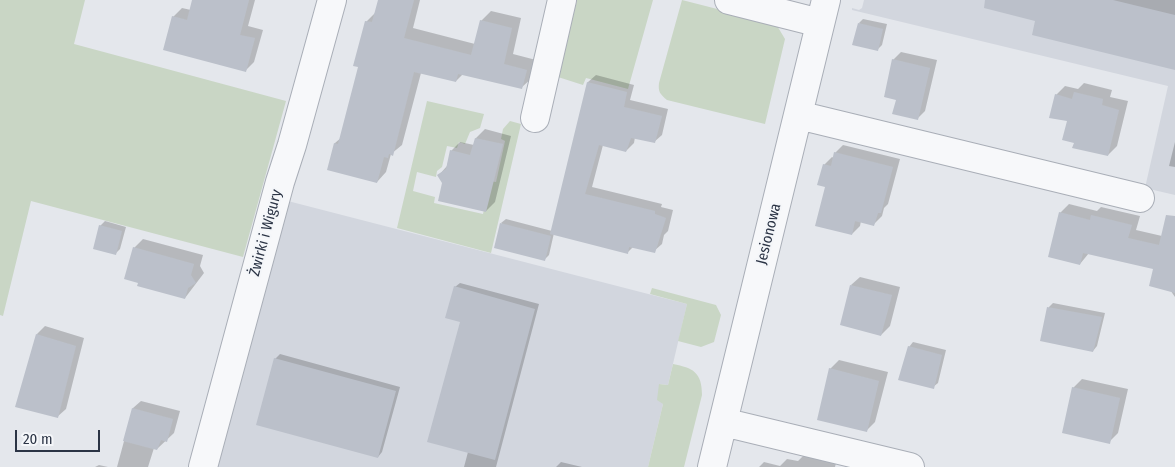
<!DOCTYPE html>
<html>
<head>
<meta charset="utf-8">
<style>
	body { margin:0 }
	#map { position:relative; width:1175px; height:467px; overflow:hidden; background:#e4e7ec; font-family:"Fira Sans Condensed",sans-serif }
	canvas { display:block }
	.scale { position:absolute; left:15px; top:430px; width:85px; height:22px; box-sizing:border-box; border:2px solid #2b3445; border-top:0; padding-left:6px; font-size:15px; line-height:18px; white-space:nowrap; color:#2b3445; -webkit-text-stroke:4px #f4f6f9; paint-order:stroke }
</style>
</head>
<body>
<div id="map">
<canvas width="1175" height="467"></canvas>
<div class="scale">20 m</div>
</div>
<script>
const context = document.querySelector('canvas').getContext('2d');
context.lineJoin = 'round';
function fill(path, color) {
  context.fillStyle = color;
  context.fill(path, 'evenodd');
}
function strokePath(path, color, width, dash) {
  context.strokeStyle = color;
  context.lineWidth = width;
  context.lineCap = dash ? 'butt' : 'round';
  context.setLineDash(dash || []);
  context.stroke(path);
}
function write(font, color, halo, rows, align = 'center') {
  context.font = font + ' "Fira Sans Condensed",sans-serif';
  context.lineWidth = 4;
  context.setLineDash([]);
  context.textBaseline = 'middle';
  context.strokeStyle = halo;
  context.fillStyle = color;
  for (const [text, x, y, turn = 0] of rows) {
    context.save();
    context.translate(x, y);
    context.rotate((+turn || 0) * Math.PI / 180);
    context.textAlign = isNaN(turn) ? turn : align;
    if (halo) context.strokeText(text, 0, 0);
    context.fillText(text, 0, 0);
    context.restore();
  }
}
const built = new Path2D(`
	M864,0H1175V195L1145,188L1168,86L852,10V8L859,10L862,8Z
	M284,200L687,304L668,385L660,384L663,404L648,467H215Z`);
const green = new Path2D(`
	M0,0H85L74,44L286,101L243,257L31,201L3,316L0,315Z
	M577,0H653L628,89L586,78L583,85L558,77Z
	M682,0L776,24L785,39L765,124L667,100C660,94 658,92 659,83Z
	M427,101L484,114L480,128L470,132L465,144L459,142L457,148L447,146L442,167L437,171L436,177L417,172L413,191L435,197L434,203L483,214L490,181L496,182L505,141L501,139L503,129L510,121L521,124L491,253L397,228Z
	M652,288L716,305L721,315L714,342L701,347L678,341L687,304L650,294Z
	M673,364C693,368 702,372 702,395L684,467H648L663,404L657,400L659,384L668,385Z`);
const shadow = new Path2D(`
	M194,0H255L248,26L263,30L254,62L245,71L173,17L182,8L191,10Z
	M379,0H420L413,28L475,44L481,21L491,11L521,18L513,54L536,60L532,78L522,87L463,74L456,81L421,73L402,145L391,154L386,172L377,182L328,169L335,143L342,137L360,66L366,22L376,12Z
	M1015,0H1175V69L1036,20Z
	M863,19L887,24L882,45L877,50L859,23Z
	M901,52L937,60L925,111L917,119L897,99L893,60Z
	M596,75L634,85L630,100L668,109L662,135L654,142L635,137L634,143L626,151L603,145L592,187L662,204L661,207L673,210L668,231L664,235L662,244L654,251L634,246L627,253L554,233L549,255L544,260L501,223L506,219L552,231L588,82Z
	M1084,83L1112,90L1110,97L1128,101L1117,146L1108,155L1075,142L1068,120L1056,95L1065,86L1078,89Z
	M485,129L511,136L495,202L486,211L444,182L439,175L447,166L451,151L460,142L474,145L476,138Z
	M1175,142V167L1169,166Z
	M843,145L900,159L888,204L884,208L882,216L874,224L861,221L860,226L852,234L827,187L824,165L832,157L834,158L835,153Z
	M1069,204L1097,211L1101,207L1140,216L1136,230L1175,239V297L1155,268L1089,253L1080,264L1060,213Z
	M105,221L126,227L120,249L115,254L100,226Z
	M143,239L203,255L200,266L204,273L185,298L134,248Z
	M860,277L900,287L890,326L881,335L851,285Z
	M460,283L539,304L496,467H464L468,452L461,321L455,287Z
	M1053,303L1105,313L1097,346L1093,351L1042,340L1049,307Z
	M45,326L84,338L66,409L57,417L37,334Z
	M913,342L946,350L938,383L933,387L909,347Z
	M280,354L400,387L382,452L378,457L275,359Z
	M839,360L888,372L875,422L866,431L830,369Z
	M1082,379L1128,389L1118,433L1109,442L1073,388Z
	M141,401L180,411L174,433L157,449L154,448L148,467H117L133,408Z
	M804,455L836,463L835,467H759L764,462L780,466L787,459L798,461Z
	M561,462L582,467H556Z
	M99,465L108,467H95Z`);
const building = new Path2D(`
	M192,0H249L240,35L255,38L246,72L163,50L172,16L187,20Z
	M378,0H414L404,38L471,55L480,20L512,28L504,64L527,70L522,89L458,74L456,82L414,72L393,156L389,154L388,158L384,157L377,183L327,170L334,143L338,144L358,67L353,66L365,21L372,22Z
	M985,0H1113L1175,15V70L1032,35L1035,21L984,8Z
	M858,23L883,29L878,51L852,45Z
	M892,59L930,68L918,120L892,114L896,100L884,97Z
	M587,82L627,92L624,107L662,116L655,143L631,138L626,152L599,145L585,194L655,211V214L666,218L655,253L629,247L628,254L550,234Z
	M1074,92L1103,99L1102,105L1119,110L1108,156L1072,148L1074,143L1062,140L1067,121L1049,118L1055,94L1072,99Z
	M475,138L503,144L486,212L438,201L442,183L437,175L446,169L450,150L470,155Z
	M834,152L893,167L881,213H878L874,226L855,221L852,235L815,226L825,187L817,185L823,164L831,166Z
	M1059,212L1090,220L1091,215L1132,225L1128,238L1159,245L1166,215L1175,216V293L1149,286L1153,269L1083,253L1080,265L1048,257Z
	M500,223L551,236L545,261L494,248Z
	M99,225L122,231L116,255L93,249Z
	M133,247L194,264L191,275L196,283L188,288L185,299L137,286L138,283L124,279Z
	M850,285L892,295L881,336L840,325Z
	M454,286L535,309L495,460L427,442L460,322L445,318Z
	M1047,307L1102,317L1093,352L1040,341Z
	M36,334L76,346L58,418L15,407Z
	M908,346L942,355L934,389L898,380Z
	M274,358L396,391L378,458L256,425Z
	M829,368L879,381L867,432L817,420Z
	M1072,387L1120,398L1110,444L1062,433Z
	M132,408L173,419L167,442L161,440L157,450L123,441Z`);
const minor = new Path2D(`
	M729,0L820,23
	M798,115L1140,198
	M535,118L562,0
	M723,422L910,467
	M203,467L280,182L292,145L332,0
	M712,467L826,0`);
const streetNames = [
	["Żwirki i Wigury",266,233,-75],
	["Jesionowa",769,234,-76]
];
fill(built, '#d2d6de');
fill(green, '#c9d6c5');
fill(shadow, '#0003');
fill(building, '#bbc0ca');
strokePath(minor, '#a9aeb7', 30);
strokePath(minor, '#f7f8fa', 28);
write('15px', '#2b3445', '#f4f6f9', streetNames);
</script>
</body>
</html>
